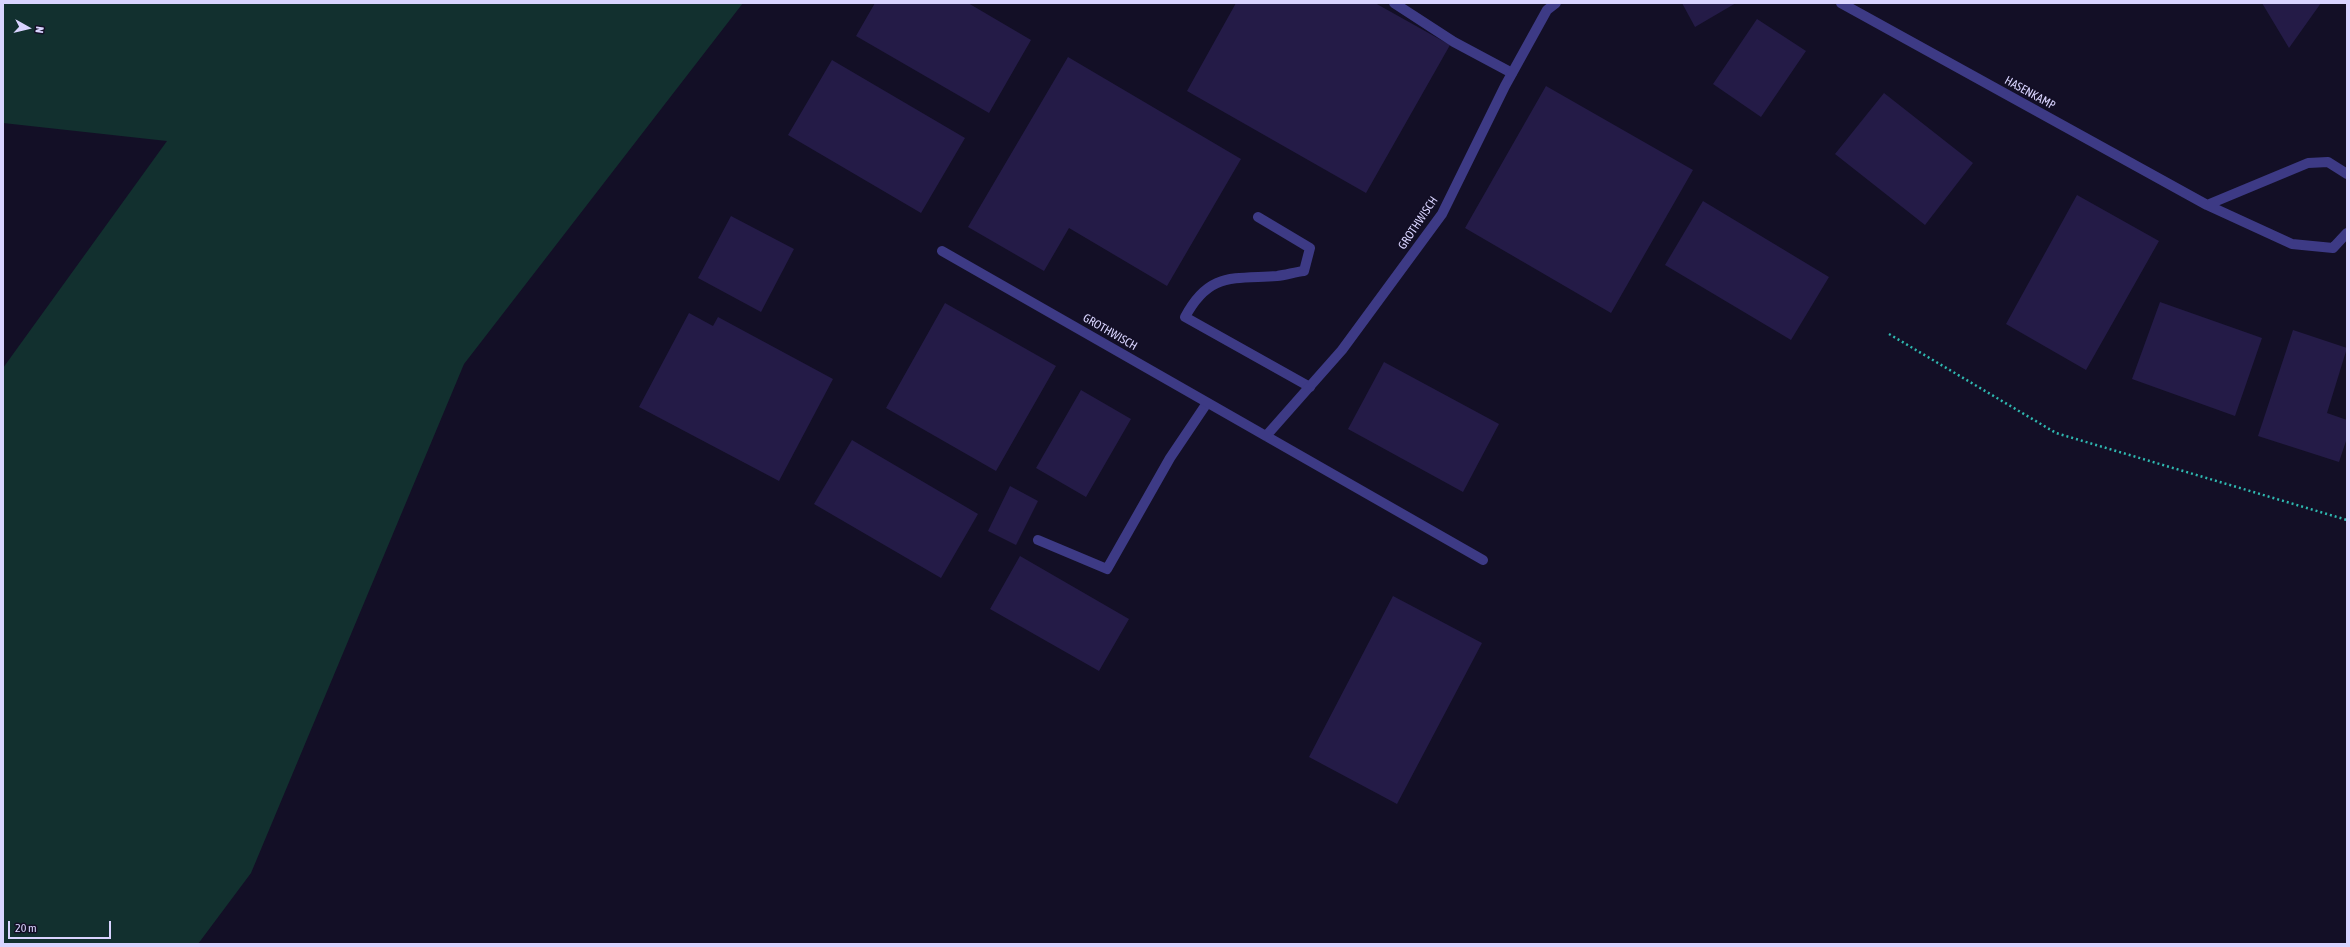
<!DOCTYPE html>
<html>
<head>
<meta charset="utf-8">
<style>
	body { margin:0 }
	#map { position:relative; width:2350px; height:947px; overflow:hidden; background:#130f26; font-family:"Asap Condensed",sans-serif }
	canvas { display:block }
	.frame { position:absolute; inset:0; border:4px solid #d9d4ff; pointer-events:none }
	.north { position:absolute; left:8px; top:8px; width:40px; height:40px; -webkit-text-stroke:3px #130f26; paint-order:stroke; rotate:98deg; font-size:11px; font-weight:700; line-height:16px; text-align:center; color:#d9d4ff }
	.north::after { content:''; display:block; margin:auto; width:14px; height:18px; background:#d9d4ff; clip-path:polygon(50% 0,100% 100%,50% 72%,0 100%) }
	.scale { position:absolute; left:8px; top:921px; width:103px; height:18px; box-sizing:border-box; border:2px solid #d9d4ff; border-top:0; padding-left:5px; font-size:12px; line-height:14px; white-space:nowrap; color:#d9d4ff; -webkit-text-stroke:3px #130f26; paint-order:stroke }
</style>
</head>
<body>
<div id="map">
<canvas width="2350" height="947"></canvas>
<div class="frame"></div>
<div class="north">N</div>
<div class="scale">20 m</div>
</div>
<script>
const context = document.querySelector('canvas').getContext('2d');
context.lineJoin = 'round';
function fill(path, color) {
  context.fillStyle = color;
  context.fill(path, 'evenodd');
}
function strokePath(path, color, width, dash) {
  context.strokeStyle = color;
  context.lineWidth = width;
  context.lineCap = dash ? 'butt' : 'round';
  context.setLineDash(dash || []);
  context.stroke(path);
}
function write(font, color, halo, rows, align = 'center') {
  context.font = font + ' "Asap Condensed",sans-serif';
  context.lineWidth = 4;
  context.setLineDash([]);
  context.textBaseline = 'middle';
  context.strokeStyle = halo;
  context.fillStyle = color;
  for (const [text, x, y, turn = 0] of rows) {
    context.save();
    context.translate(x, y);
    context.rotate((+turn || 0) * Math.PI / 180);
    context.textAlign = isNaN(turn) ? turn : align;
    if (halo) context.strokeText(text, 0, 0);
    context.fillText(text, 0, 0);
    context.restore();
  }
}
const green = new Path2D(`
	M3,3H743L464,364L251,873L198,944H3V368L167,141L3,123Z`);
const building = new Path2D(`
	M875,3H968L1031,40L989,113L856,36Z
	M1236,3H1375L1450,45L1366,193L1187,91Z
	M1682,3H1736L1695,27Z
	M2262,3H2321L2289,48Z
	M1757,19L1806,51L1761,117L1713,84Z
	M1068,57L1241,159L1167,286L1069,228L1044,271L968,227Z
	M832,60L965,138L921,213L788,135Z
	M1546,86L1693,170L1611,313L1465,228Z
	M1884,93L1973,163L1925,225L1835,154Z
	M2077,195L2159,241L2086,370L2006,324Z
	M1703,201L1829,277L1791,340L1665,265Z
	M731,216L794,249L761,312L698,278Z
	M2160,302L2262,338L2235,416L2132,379Z
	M945,303L1056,366L996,471L886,408Z
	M689,313L713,326L718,317L833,379L779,481L639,407Z
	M2293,330L2347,348L2327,413L2347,420V438L2339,462L2258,436Z
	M1384,362L1499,424L1463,492L1348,429Z
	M1081,390L1131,419L1086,497L1036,468Z
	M852,440L978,514L941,578L814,504Z
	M1010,486L1038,501L1016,545L988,531Z
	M1020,556L1129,619L1099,671L990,609Z
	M1393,596L1482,643L1397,804L1309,757Z`);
const path = new Path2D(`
	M1889,334L2056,433L2347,520`);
const service = new Path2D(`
	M1394,3L1454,42L1512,73
	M1258,217L1310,248L1304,271C1295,272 1286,275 1277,276C1232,279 1209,272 1185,317L1310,387
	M1038,540L1107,569L1170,458L1207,403`);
const minor = new Path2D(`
	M1841,3L2207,205L2292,244L2333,248L2347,233
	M2207,205L2308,163L2328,162L2347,174
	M942,251L1483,560
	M1266,436L1342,350L1442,214L1505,86L1547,10L1556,3`);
const streetNames = [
	["HASENKAMP",2030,93,29],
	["GROTHWISCH",1418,223,-56],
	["GROTHWISCH",1110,332,30]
];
fill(green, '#12302f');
fill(building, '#241b47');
strokePath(path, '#2fb8b0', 2.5, [2, 3]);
strokePath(service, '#3d3a85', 10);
strokePath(minor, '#3d3a85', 10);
write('12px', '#d9d4ff', '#130f26', streetNames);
</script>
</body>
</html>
